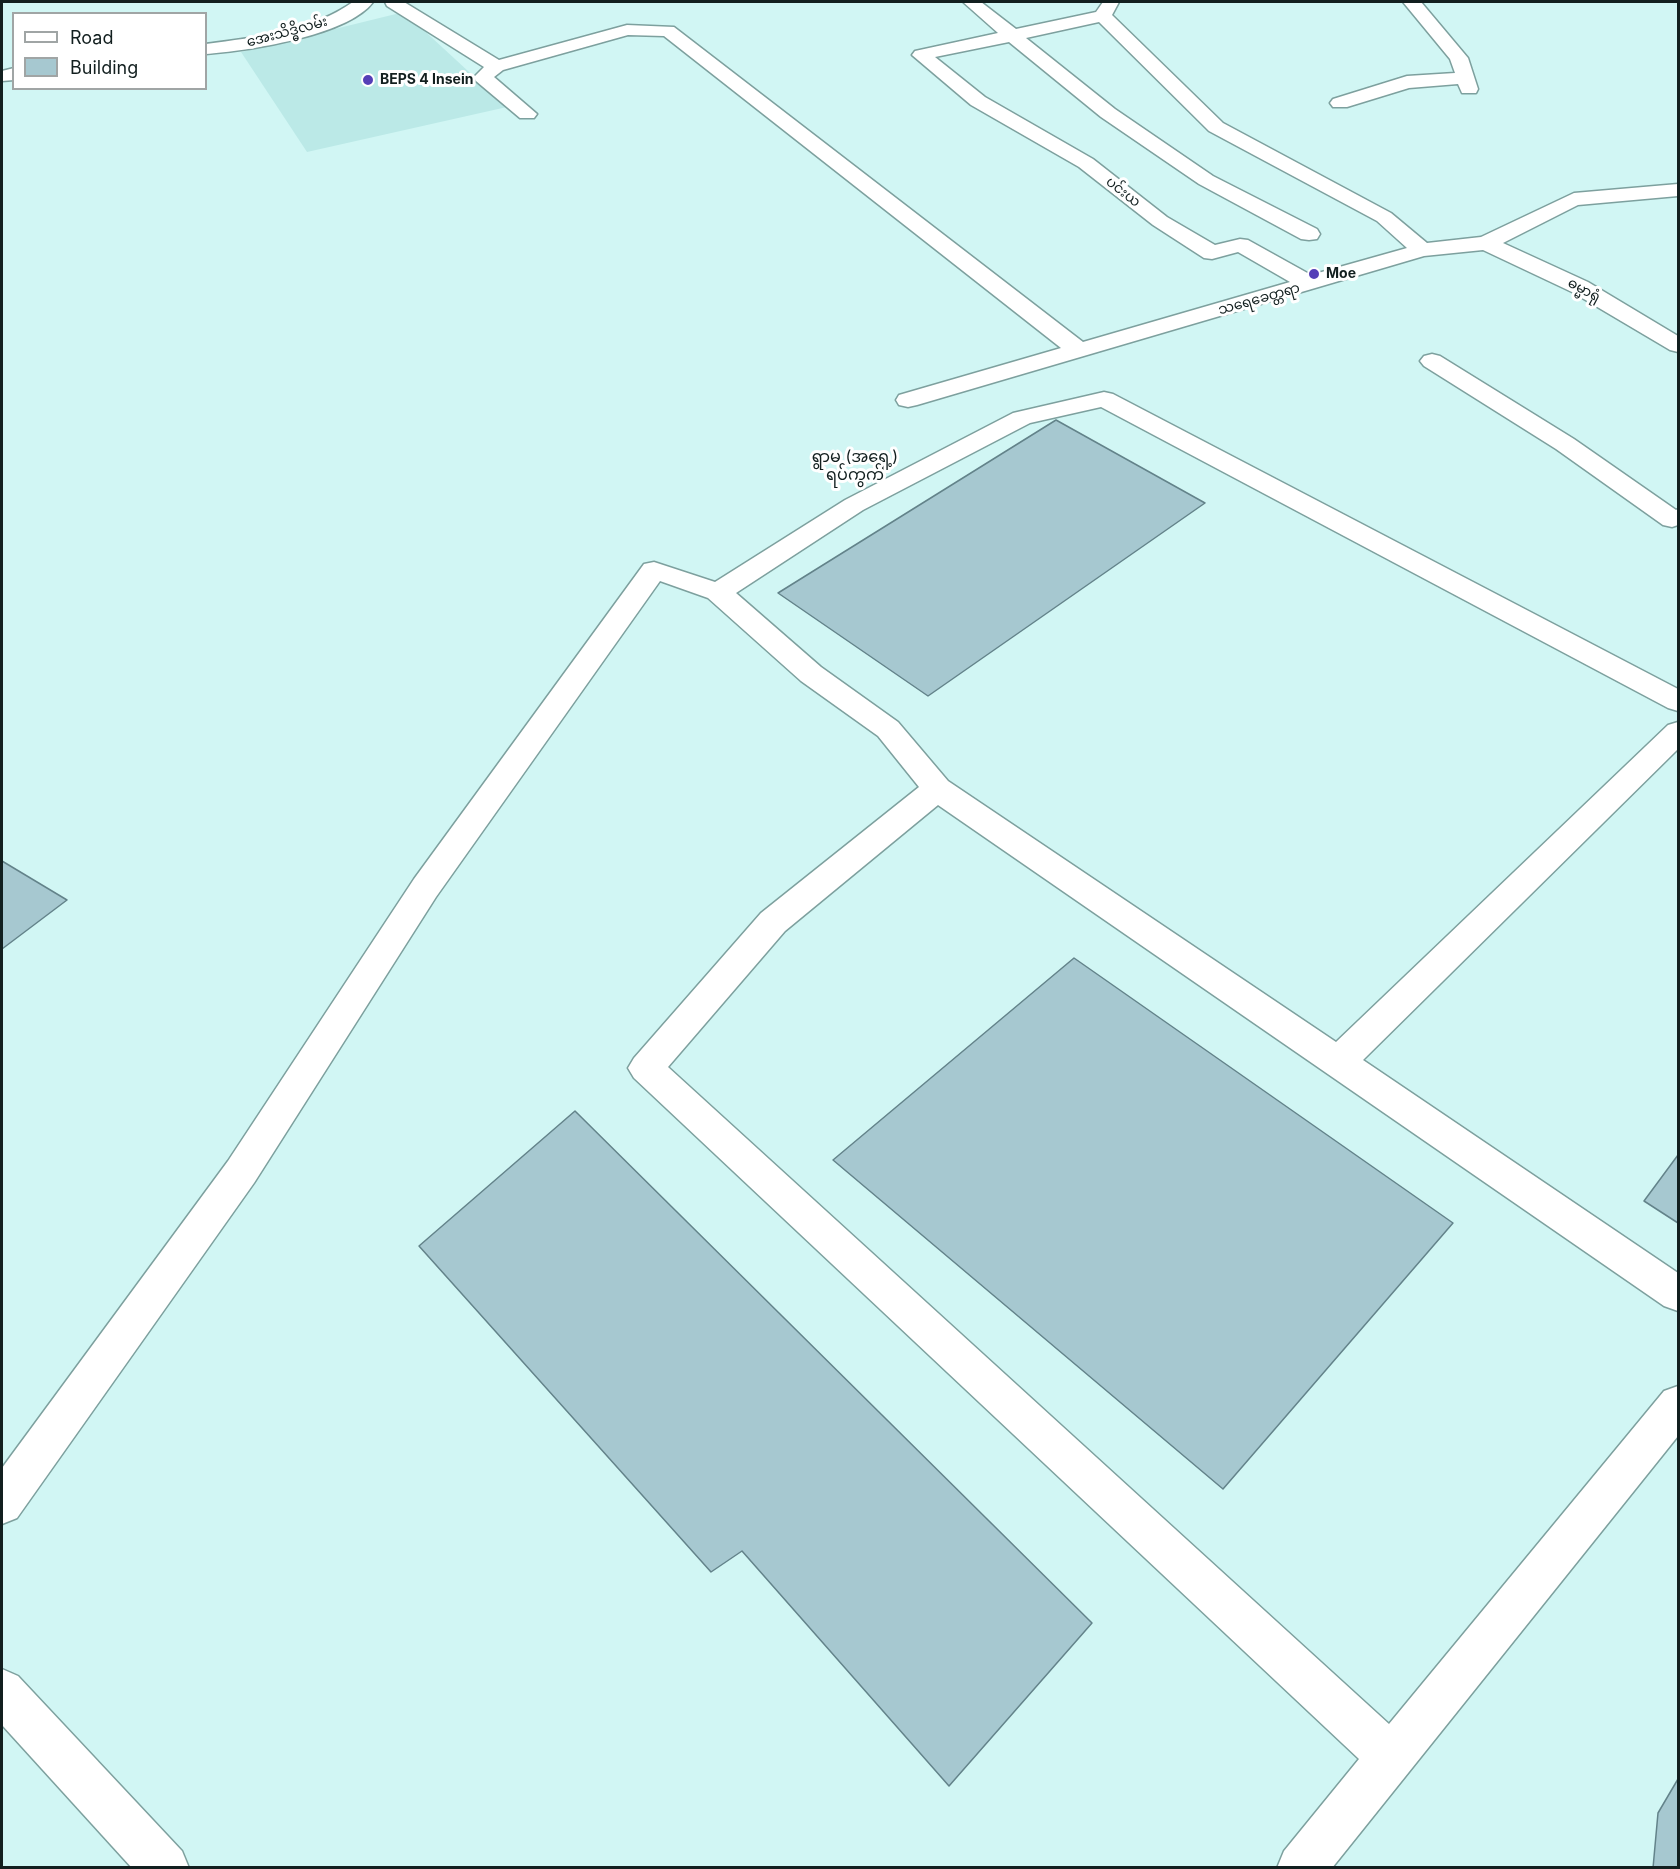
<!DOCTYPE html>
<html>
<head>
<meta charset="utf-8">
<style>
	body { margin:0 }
	#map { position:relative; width:1680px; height:1869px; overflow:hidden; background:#d1f6f4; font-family:Inter,sans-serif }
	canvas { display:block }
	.frame { position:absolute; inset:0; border:3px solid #121f1f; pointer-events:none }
	.legend { position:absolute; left:12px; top:12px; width:195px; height:78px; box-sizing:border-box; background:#fff; border:2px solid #a0a5a5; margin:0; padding:8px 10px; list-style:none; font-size:18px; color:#121f1f }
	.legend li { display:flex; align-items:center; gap:12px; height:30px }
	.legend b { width:30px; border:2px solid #a0a5a5 }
</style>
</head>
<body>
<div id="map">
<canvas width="1680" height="1869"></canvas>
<div class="frame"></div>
<ul class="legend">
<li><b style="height:8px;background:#fff"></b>Road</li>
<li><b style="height:16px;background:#a6c8d0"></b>Building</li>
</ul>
</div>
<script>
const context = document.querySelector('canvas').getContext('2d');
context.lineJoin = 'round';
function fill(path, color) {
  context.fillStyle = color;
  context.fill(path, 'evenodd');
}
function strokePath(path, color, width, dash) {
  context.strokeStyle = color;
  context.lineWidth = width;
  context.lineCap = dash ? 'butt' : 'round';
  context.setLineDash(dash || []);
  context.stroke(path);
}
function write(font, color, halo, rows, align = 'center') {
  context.font = font + ' Inter,"Noto Sans Myanmar",sans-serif';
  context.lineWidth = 6;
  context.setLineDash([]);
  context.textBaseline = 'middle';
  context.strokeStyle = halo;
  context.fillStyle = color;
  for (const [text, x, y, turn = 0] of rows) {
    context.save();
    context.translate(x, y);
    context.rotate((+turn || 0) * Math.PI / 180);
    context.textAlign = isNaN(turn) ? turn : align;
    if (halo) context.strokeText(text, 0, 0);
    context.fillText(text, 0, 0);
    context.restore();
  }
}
const built = new Path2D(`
	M404,12L507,107L307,152L241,52Z`);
const building = new Path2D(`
	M1056,420L1205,503L928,696L778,593Z
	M2,861L67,900L2,949Z
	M1074,958L1453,1223L1223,1489L833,1160Z
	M575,1111L1092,1623L949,1786L742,1551L711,1572L419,1246Z
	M1678,1155V1223L1644,1201Z
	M1678,1779V1868H1653L1658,1813Z`);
const minor = new Path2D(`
	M353,2H373C348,36 246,51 206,54V44C257,37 310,32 353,2Z
	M385,2H404L499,60L627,25L674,27L1083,342L1290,282L1238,252L1212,259L1204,258L1153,225L1079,167L971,105L912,55L915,51L998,33L963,2H981L1016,29L1096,12L1103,2H1119L1112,15L1223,123L1391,213L1427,243L1481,237L1574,193L1678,184V196L1578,205L1503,243L1588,282L1678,336V352L1670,350L1572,292L1483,250L1424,256L917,405L908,407L899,405L896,400L899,395L1061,348L664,36L628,35L503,70L494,77L537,114L534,118H520L476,81L474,77L484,67L387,6ZM1099,22L1209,131L1377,221L1407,248L1311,275L1248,240L1240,239L1215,245L1167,217L1093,159L985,97L935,57L1009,42L1101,117L1199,184L1301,239L1309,240L1317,239L1320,234L1317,229L1213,176L1115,109L1026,38Z
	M1403,2H1421L1468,58L1478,89L1476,93H1462L1458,84L1409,88L1347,107H1333L1330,103L1333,99L1407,76L1455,73L1450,59Z
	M14,68V80L2,81V71Z
	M1432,354L1440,356L1574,439L1676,510L1678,509V525L1672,527L1663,525L1556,449L1424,366L1420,361L1424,356Z
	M1104,392L1113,394L1678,689V711L1668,708L1101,407L1030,423L863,510L736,593L821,667L898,722L948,781L1336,1042L1668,725L1678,722V749L1363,1060L1678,1273V1311L1664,1306L938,805L785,931L668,1067L1389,1724L1664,1391L1678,1386V1436L1332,1868H1277L1284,1851L1359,1759L634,1078L628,1068L634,1058L761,913L919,787L878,736L801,681L708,598L660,581L436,897L254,1183L17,1518L2,1524V1468L228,1161L414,879L644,564L654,562L715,582L845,500L1013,413Z`);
const major = new Path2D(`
	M2,1669L18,1676L182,1851L189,1868H132L2,1725Z`);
const markers = [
	[368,80,6,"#553fb7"],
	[1314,274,6,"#553fb7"]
];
const farStreetnames = [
	["အေးသိဒ္ဓိလမ်း",287,32,-15],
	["ပင်းယ",1123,192,38],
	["ဓမ္မာရုံ",1584,290,28],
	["သရေခေတ္တရာ",1259,299,-16]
];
const farPoinames = [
	["BEPS 4 Insein",380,80],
	["Moe",1326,274]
];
const farQuarternames = [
	["ရွာမ (အရှေ့)",855,457],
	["ရပ်ကွက်",855,475]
];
fill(built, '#bbe9e7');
fill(building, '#a6c8d0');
strokePath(building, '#63838a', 1.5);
strokePath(minor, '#7da09e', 3);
strokePath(major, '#7da09e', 3);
fill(minor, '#fff');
fill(major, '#fff');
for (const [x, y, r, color] of markers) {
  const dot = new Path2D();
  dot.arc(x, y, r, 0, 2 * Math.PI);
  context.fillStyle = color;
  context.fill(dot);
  strokePath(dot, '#fff', 2);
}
write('14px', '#121f1f', '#fff', farStreetnames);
write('bold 14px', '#121f1f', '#fff', farPoinames, 'left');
write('16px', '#121f1f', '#fff', farQuarternames);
</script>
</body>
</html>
